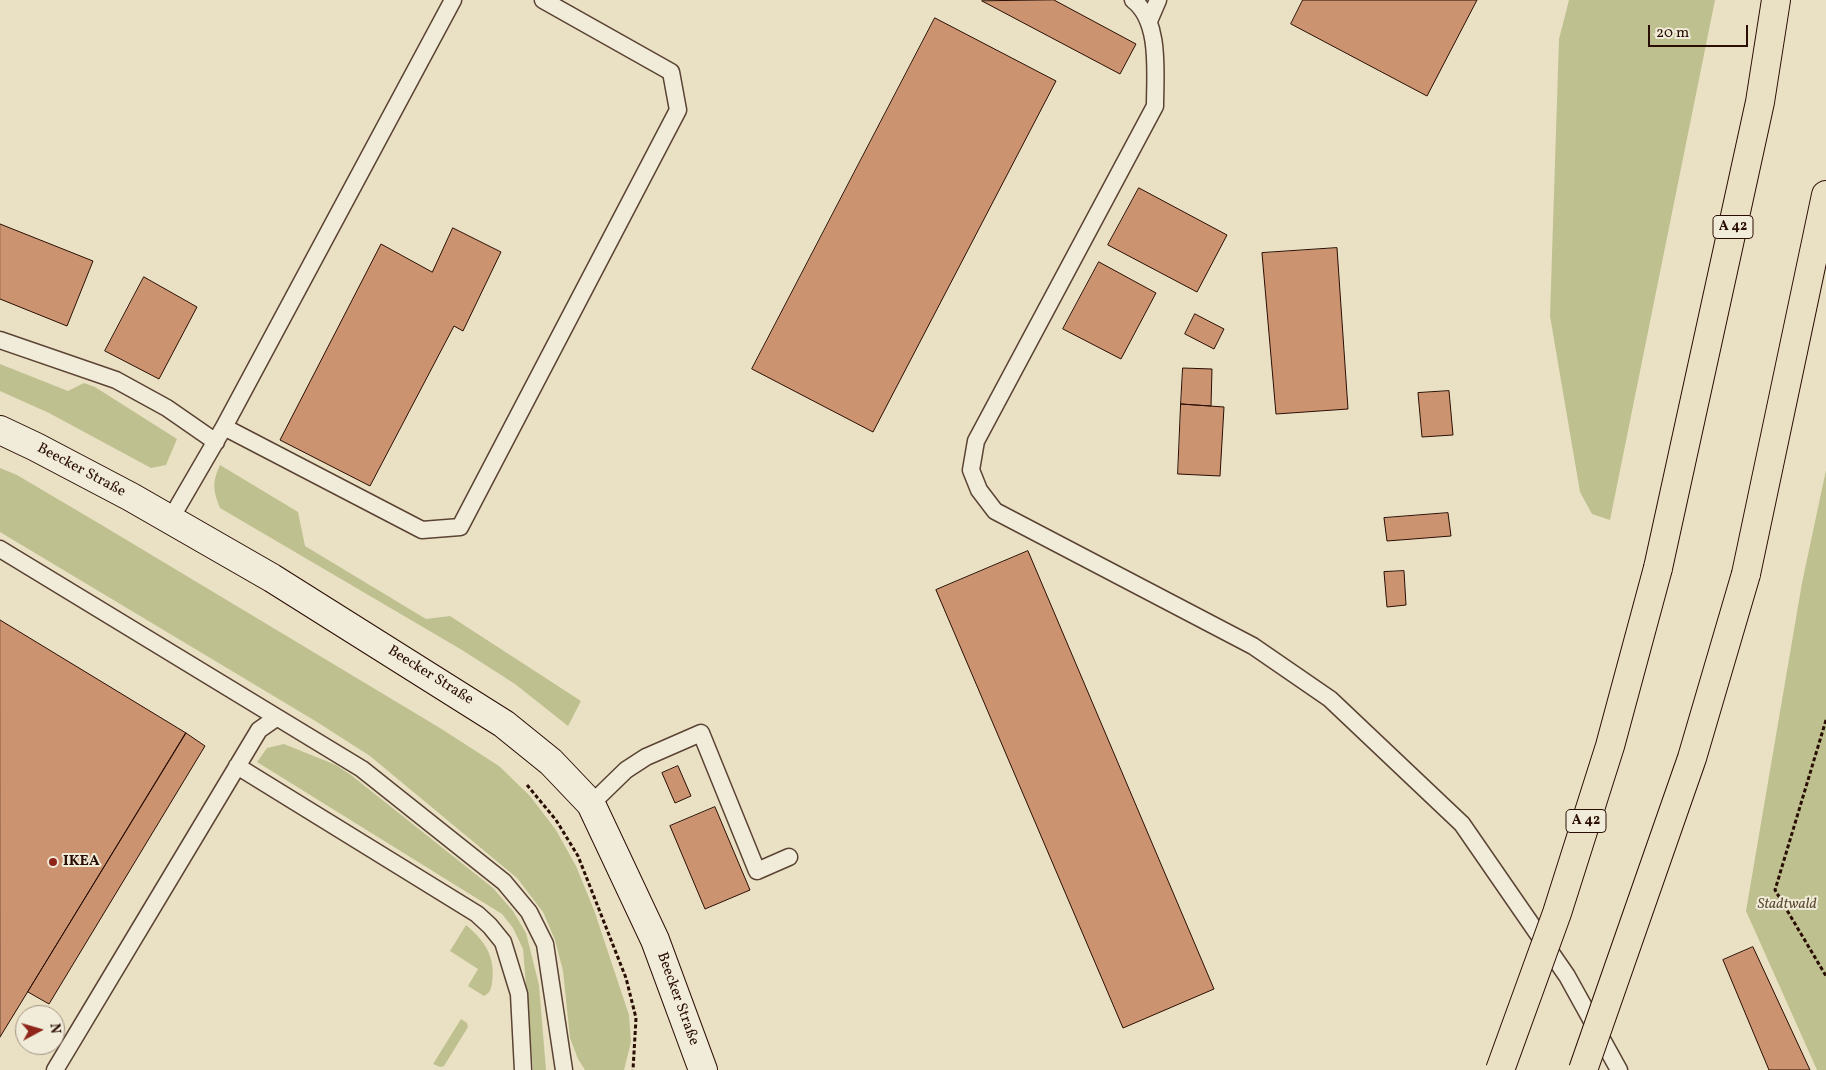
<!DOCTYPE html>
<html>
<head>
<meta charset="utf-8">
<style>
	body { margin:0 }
	#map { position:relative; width:1826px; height:1070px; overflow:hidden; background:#eae1c4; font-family:Vollkorn,serif }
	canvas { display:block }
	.north { position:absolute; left:15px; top:1005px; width:50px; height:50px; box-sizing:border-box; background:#f1ecd9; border:1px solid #a19383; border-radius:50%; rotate:84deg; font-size:14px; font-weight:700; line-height:20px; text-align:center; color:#2a0e03 }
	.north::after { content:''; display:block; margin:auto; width:18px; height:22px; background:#8f2418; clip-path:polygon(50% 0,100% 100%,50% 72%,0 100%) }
	.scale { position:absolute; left:1648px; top:25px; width:100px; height:22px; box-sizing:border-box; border:2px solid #2a0e03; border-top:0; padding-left:6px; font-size:15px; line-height:18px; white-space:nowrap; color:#2a0e03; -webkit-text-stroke:4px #f1ecd9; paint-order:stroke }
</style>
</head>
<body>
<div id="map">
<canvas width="1826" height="1070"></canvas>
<div class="north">N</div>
<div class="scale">20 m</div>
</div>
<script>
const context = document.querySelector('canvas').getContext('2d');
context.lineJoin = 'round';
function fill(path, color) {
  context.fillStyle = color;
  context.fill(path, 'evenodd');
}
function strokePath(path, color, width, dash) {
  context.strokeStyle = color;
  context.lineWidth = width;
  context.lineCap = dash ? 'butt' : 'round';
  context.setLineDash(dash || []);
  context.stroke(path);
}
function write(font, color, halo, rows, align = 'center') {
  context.font = font + ' Vollkorn,serif';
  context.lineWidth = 4;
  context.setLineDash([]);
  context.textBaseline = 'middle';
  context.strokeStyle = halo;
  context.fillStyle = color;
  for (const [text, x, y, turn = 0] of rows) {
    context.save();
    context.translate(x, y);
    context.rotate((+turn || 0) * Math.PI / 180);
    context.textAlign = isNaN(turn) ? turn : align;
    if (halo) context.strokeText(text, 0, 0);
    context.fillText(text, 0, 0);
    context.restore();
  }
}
const green = new Path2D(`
	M1569,0H1715L1610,520L1592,514L1580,492L1550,316L1559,39Z
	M0,364L68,391L84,383L95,387L177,439L166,465L151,468L49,413L0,391Z
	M220,465L298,512L305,546L426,619L450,616L581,701L568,726L515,684L462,650L220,508C213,490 212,483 220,465Z
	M0,468L17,475L105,527L440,728L499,766L530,796L556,830L576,866L594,910L629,1015L631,1042L624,1070H585L578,1059L570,1038L563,971L555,940L543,912L517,878L370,756L317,722L0,532Z
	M1826,470V1070H1817L1746,911L1802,583Z
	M284,744L336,765L351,775L493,888L513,911L526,933L539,985L546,1070H533L523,949L513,928L502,914L481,901L257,762L267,748Z
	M466,925C485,941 496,957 492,983C491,989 490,993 484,996L468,986L478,969L450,951Z
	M461,1019L467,1023L468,1027L444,1066L440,1067L433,1064Z`);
const building = new Path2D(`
	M1054,0L1136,44L1120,74L982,1Z
	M1303,0H1477L1427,96L1291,24Z
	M935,18L1056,81L873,432L752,369Z
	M1139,188L1227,235L1197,292L1108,245Z
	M0,224L93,261L67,326L0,299Z
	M453,228L501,252L463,331L454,326L370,486L280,440L381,244L432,272Z
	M1337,248L1348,409L1276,414L1262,253Z
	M1099,262L1156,293L1121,359L1063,329Z
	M144,277L197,307L159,379L105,351Z
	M1195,314L1224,329L1214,349L1185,334Z
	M1183,368L1212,369L1211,406L1181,404Z
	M1449,391L1453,435L1422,437L1418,393Z
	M1181,404L1224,407L1220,476L1178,474Z
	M1448,513L1451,536L1387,541L1384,518Z
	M1028,551L1214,989L1123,1028L936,590Z
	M1404,571L1406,605L1387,607L1384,572Z
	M0,620L186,733L0,1037Z
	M186,733L205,746L49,1004L28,992Z
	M678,766L691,796L675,803L662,773Z
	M715,807L750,890L705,909L670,826Z
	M1753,947L1810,1070H1769L1723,960Z`);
const path = new Path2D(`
	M1826,720L1775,890L1826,976
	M527,785L556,820L578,856L626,978L636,1018L633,1070`);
const lane = new Path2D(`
	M1133,0C1161,21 1155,74 1155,106L976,441L971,470L979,490L995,511L1253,646L1330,699L1462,824L1567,976L1619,1070
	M1149,21L1158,0
	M0,340L116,380L167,408L216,442
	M224,427L422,530L460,527L678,110L671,72L543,0
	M170,520L224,427L453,0
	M0,549L362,769L504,882L529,912L545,944L564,1070
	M237,766L477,914L490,926L503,942L519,994L523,1070
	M591,804L626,770L646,757L701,733L757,871L789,857
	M55,1070L259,730L276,718`);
const secondary = new Path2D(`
	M0,430L36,447L131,497L272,578L504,724L551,762L591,804L655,940L703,1070`);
const highway = new Path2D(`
	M1658,568L1760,102L1776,0
	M1746,574L1826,195`);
const highwayBridge = new Path2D(`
	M1500,1070L1557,913L1610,746L1658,568
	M1583,1070L1692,758L1746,574`);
const markers = [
	[53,862,5,"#8f2418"]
];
const shields = [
	[1733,227,40],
	[1586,821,40]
];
const shieldNames = [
	["A 42",1733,227],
	["A 42",1586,821]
];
const streetNames = [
	["Beecker Straße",81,471,28],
	["Beecker Straße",430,676,32],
	["Beecker Straße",677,999,70]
];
const poiNames = [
	["IKEA",63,862]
];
const parkNames = [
	["Stadtwald",1787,905]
];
fill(green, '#bec18f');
fill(building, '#cc9370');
strokePath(building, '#2a0e03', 1);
strokePath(lane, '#5a4333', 19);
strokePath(secondary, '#2a0e03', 30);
strokePath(highway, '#2a0e03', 30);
strokePath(path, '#2a0e03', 3, [4, 2.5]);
strokePath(lane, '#f1ecd9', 16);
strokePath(secondary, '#f1ecd9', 28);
strokePath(highway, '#eae1c4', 28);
strokePath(highwayBridge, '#2a0e03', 30, []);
strokePath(highwayBridge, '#eae1c4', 28);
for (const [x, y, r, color] of markers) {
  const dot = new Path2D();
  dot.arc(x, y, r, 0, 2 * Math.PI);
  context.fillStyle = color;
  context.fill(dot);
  strokePath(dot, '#f1ecd9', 2);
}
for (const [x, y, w] of shields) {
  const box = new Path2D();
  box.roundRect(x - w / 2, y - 11.5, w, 23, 4);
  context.fillStyle = '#f1ecd9';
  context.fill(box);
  strokePath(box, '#2a0e03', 1);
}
write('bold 14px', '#2a0e03', null, shieldNames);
write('15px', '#2a0e03', '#f1ecd9', streetNames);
write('bold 15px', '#2a0e03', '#f1ecd9', poiNames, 'left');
write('italic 15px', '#5e4d34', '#f1ecd9', parkNames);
</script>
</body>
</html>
